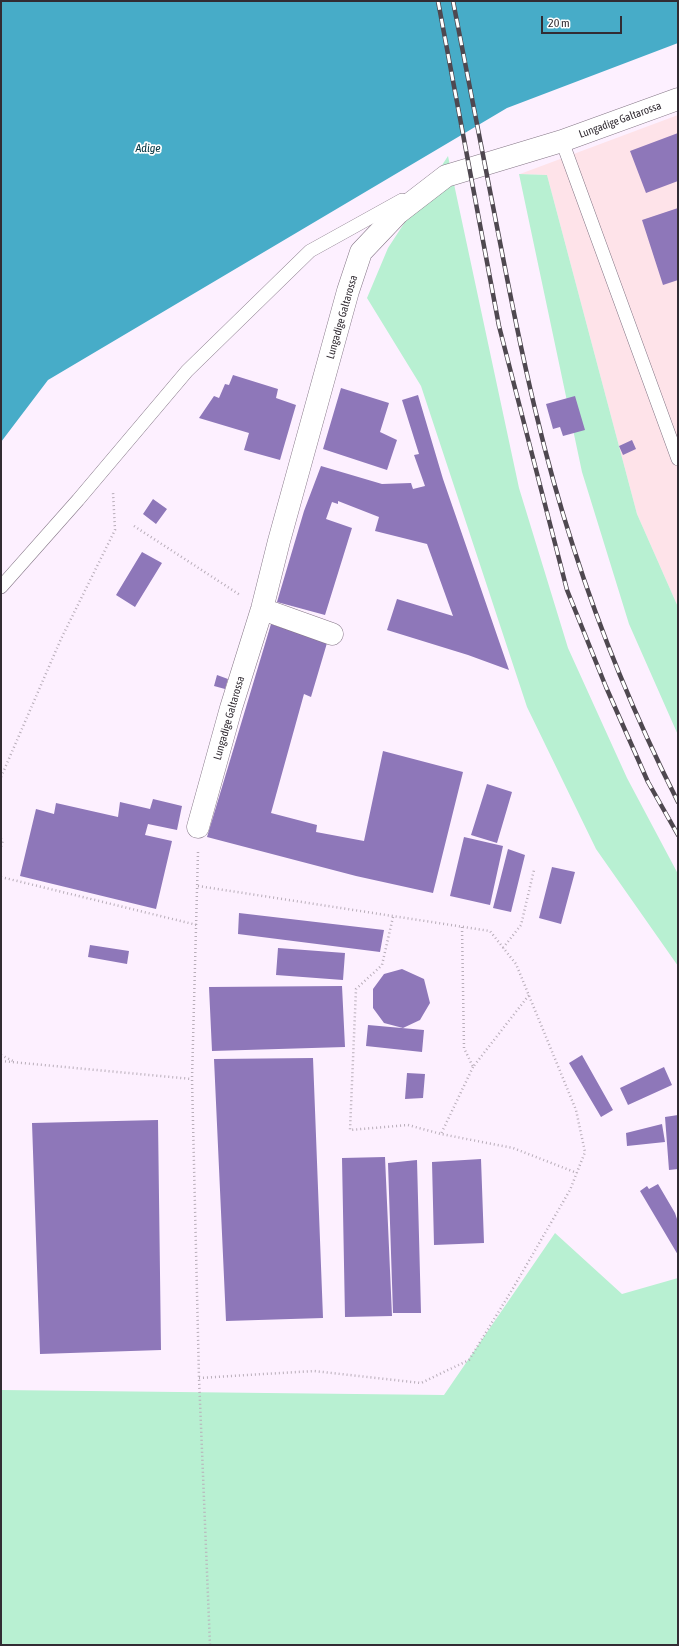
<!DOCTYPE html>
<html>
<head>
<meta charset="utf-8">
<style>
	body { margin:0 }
	#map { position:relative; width:679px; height:1646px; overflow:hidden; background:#fdf0ff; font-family:"Asap Condensed",sans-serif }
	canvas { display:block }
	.frame { position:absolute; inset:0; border:2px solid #322c33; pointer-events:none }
	.scale { position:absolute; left:541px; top:16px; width:81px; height:18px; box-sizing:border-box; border:2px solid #322c33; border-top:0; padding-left:5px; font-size:12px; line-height:14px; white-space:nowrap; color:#322c33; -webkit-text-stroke:3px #fff; paint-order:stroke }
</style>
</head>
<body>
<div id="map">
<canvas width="679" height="1646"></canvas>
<div class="frame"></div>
<div class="scale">20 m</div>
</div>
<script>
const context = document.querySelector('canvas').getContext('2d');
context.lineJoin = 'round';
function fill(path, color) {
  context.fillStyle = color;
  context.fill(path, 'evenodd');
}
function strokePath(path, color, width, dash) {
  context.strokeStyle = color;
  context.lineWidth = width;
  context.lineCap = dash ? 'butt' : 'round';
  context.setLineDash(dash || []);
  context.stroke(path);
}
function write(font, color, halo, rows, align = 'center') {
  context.font = font + ' "Asap Condensed",sans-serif';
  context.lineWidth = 3.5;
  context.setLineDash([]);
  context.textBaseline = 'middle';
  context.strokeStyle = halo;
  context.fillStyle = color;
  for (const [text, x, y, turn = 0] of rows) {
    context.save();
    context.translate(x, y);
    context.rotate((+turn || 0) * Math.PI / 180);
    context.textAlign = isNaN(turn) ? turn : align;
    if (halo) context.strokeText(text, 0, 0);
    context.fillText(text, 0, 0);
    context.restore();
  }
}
const industrial = new Path2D(`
	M678,115V607L637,514L547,175L520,174Z`);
const green = new Path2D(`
	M448,156L519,488L568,648L627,778L678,874V966L596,849L527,707L421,386L367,298L388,248Z
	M519,174L547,175L637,514L678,607V735L629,624L582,472Z
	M555,1233L622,1294L678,1278V1645H1V1390L444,1395Z`);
const water = new Path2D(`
	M1,1H678V43L507,108L48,380L1,442Z`);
const building = new Path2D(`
	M678,133V181L646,193L630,151Z
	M678,208V280L663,285L642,220Z
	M233,375L278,389L276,398L296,405L280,460L244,450L249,433L199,418L214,396L219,398L225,384L229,385Z
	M341,388L389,403L380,432L397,440L387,470L323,449Z
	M418,395L443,479L509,670L468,655L387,630L397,599L453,616L427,544L375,531L379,517L338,501V504L332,502L326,519L352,528L325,615L277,602L304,511L321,466L382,484L411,483L413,489L425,486L414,455L419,454L402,400Z
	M575,396L585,430L563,436L560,427L553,429L546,404Z
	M632,440L636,449L623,455L619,446Z
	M153,499L167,509L156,524L143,514Z
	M142,552L162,563L135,607L116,595Z
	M271,624L327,643L311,697L304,694L271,813L317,825L316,832L364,841L383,751L463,772L433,893L356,876L207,837Z
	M217,675L228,679L225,689L214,686Z
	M487,784L512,792L497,843L471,835Z
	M153,799L182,806L177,830L148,824L145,835L172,841L156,909L20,876L36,809L54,814L56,803L118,817L120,802L150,809Z
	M464,837L503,846L490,905L450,896Z
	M508,849L525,855L511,912L493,908Z
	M552,867L575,872L561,924L539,918Z
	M239,913L384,930L380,952L238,934Z
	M90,945L129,951L127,964L88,957Z
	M278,948L345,953L343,980L276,975Z
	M402,969L424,979L430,1003L420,1020L403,1028L384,1023L373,1008V989L384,974Z
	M342,986L345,1047L212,1051L209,987Z
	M368,1025L424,1030L422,1052L366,1046Z
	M582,1055L613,1110L601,1117L569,1063Z
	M313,1058L323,1318L226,1321L214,1059Z
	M664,1067L672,1085L628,1105L620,1088Z
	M407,1073L425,1074L423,1098L405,1099Z
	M678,1115V1169L669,1170L665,1117Z
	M158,1120L161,1350L40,1354L32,1123Z
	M662,1124L665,1142L627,1146L626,1133Z
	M385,1157L392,1316L345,1317L342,1158Z
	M481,1159L484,1243L434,1245L432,1162Z
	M417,1160L421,1313H393L388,1163Z
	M658,1184L675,1213L678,1222V1255L640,1191L647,1186L649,1189Z`);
const path = new Path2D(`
	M134,526L240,595
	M1,777L61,639L115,530L113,492
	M1,839L3,840L1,847
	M198,852L192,1079L199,1378L210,1645
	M1,877L197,925
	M198,886L490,931L516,964L576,1110L585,1152L570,1190L512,1290L469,1360L421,1383L314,1371L199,1378
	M393,917L382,965L356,989L350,1130L408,1125L441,1134
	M462,927L464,1048L473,1067L529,995
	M503,948L521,925L534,870
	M1,1055L13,1061
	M1,1061L192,1079
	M473,1067L441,1134L513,1148L577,1173`);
const service = new Path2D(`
	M562,141L678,459
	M1,587L78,500L187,371L310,251L402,200`);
const minor = new Path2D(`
	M262,609L332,634
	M198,827L231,708L262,609L279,541L348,291L361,252L398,213L446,176L562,141L678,99`);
const rail = new Path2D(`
	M438,1L499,326L567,590L606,687L648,782L678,835
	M453,1C471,92 488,183 506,273C524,365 544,457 573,546C601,634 636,719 678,802`);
const streetNames = [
	["Lungadige Galtarossa",620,120,-20],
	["Lungadige Galtarossa",342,317,-74],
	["Lungadige Galtarossa",229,718,-74]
];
const waterNames = [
	["Adige",148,148]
];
fill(industrial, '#fee3e9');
fill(green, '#b8f0d2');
fill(water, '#47acc8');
fill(building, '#8e77b9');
strokePath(service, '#847686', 14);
strokePath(minor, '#847686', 23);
strokePath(path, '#b8adb9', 2.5, [1, 3]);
strokePath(service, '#fff', 13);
strokePath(minor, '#fff', 22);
strokePath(rail, '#4f4850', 4.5);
strokePath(rail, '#fff', 3, [9]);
write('11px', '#322c33', '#fff', streetNames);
write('italic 12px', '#053642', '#fff', waterNames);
</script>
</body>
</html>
